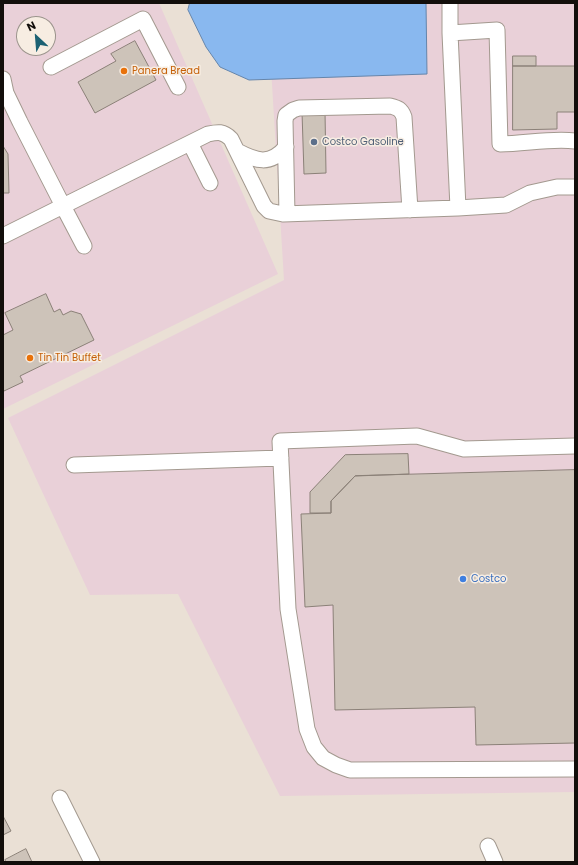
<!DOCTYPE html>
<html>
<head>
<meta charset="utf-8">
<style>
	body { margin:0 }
	#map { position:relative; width:578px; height:865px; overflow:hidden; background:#eae0d5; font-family:Poppins,sans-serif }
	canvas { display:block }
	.frame { position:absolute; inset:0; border:4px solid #120e0b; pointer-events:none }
	.north { position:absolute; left:16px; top:16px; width:40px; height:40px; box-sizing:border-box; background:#f7ede2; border:1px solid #9b948c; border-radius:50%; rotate:334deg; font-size:11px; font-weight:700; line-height:16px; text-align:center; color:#120e0b }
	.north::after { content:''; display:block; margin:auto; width:14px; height:18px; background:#1c6173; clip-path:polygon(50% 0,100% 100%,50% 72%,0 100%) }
</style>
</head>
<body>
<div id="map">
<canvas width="578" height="865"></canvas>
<div class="frame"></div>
<div class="north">N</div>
</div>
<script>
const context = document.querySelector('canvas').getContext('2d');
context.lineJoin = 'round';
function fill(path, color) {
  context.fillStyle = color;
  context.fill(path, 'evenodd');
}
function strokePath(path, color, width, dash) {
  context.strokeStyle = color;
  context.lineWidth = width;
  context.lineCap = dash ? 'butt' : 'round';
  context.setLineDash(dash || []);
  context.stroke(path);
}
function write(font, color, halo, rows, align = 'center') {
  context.font = font + ' Poppins,sans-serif';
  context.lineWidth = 3;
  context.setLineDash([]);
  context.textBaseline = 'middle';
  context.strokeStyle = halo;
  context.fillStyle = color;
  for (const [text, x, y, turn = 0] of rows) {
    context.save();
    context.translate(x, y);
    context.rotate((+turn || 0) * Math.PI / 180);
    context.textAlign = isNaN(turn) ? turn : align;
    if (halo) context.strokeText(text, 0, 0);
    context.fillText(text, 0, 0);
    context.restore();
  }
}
const commercial = new Path2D(`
	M3,3H159L278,274L3,409ZM24,24H48V48H24Z
	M267,3H575V792L280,796L178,594L90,595L8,418L284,280Z`);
const water = new Path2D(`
	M190,3H426L427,74L249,80L220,67L206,47L188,10Z`);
const building = new Path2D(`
	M135,41L156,80L95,113L78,82L116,61L111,54Z
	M513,56H536V66H513Z
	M513,66H575V112H557V129L513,130Z
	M325,111L326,173L304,174L302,112Z
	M3,146L8,154L9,193H3Z
	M46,294L54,312L60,309L63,315L71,311L81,314L94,340L20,376L23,382L4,391L3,388V335L13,330L5,313Z
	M408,454L409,474L355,476L331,501V513H310V492L345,455Z
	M575,470V743L476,745L475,707L335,710L333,605L305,607L301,514L331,513V501L355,476Z
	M3,816L11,831L3,835Z
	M26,849L32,862H6L5,860Z`);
const minor = new Path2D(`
	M450,3V33L458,208
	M450,33L497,30L500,144C525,144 550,138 575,141
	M51,67L143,19L178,87
	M3,79L6,93L20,122L63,206L3,236
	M190,143L210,183
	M237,151C256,161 270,166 286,147
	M287,214L285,121L286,115L293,110L299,108L390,106C398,108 401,109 404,117L410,210
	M84,246L63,206L208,134C218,132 223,131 231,139L264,206L269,211L283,214L458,208L506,205L530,193L557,187H575
	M575,446L464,449L417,436L280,441L288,609L307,729L314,747L323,758L336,765L350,770L575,769
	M74,465L281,458
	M60,798L92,862
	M488,846L495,862`);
const markers = [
	[124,71,4,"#e8710a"],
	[314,142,4,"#5c6f8a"],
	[30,358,4,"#e8710a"],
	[463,579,4,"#3f7fe0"]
];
const foodNames = [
	["Panera Bread",132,71],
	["Tin Tin Buffet",38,358]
];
const serviceNames = [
	["Costco Gasoline",322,142]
];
const shopNames = [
	["Costco",471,579]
];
fill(commercial, '#e9d0d8');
fill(water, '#89b8ef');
strokePath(water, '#6585ab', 1);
fill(building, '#cdc3b9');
strokePath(building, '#8b8178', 1);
strokePath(minor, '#a3998f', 17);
strokePath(minor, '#fff', 15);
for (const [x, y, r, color] of markers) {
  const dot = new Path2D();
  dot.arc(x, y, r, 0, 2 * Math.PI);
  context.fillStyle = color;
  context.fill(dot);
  strokePath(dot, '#f7ede2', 1.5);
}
write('10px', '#c56008', '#f7ede2', foodNames, 'left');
write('10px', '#4e5e75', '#f7ede2', serviceNames, 'left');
write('10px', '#366cbe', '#f7ede2', shopNames, 'left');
</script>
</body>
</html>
